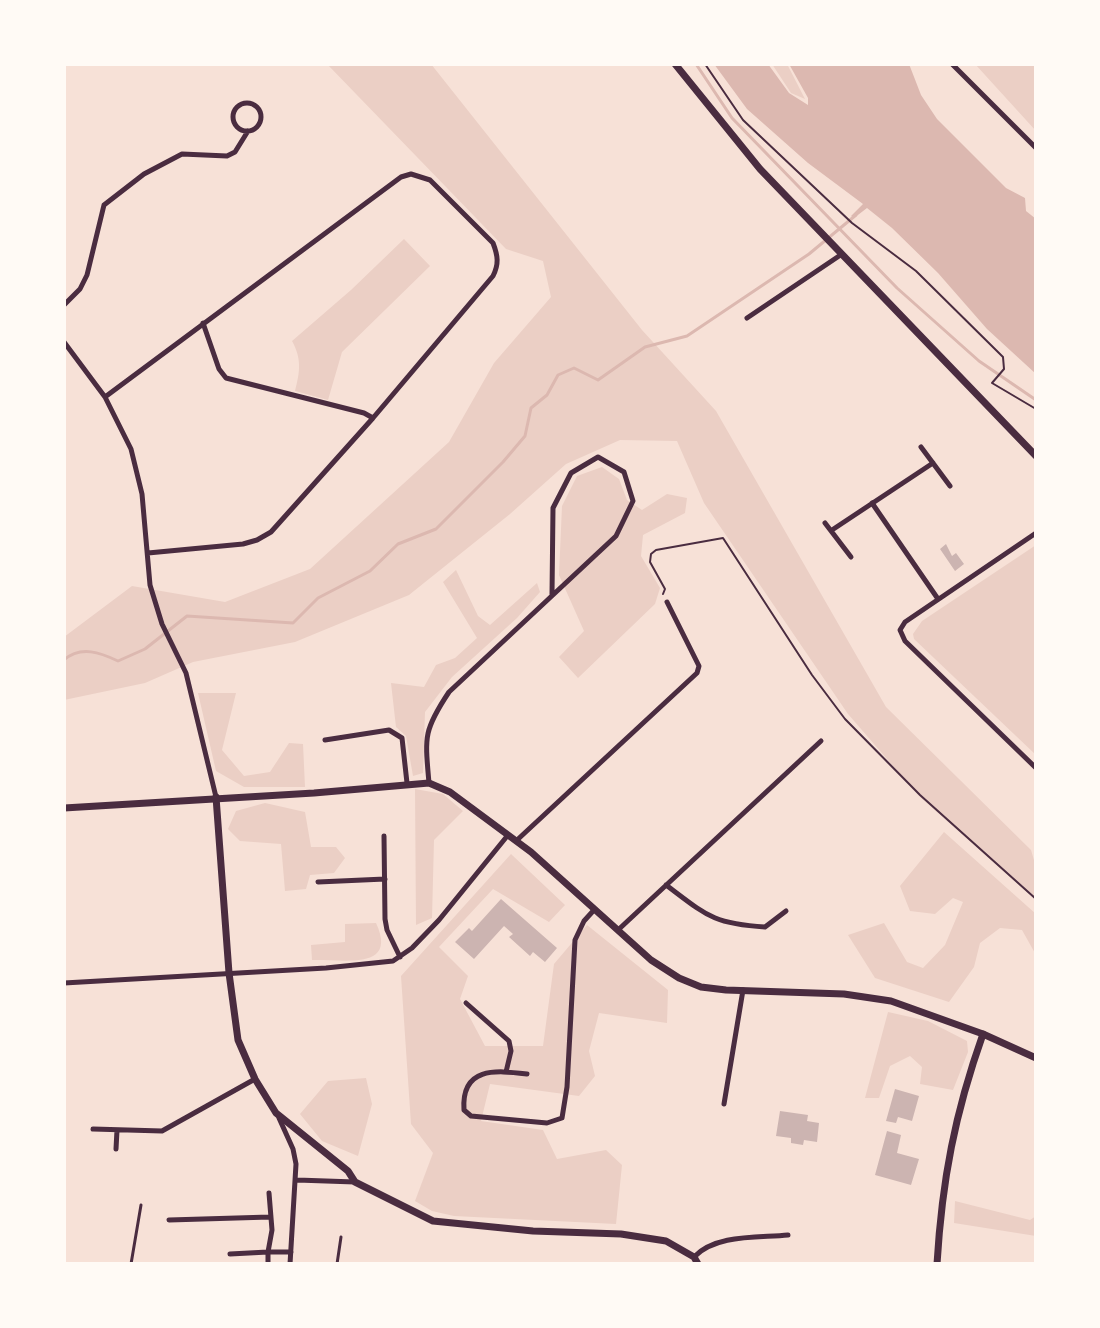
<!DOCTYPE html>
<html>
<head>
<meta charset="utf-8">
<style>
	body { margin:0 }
	#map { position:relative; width:1100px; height:1328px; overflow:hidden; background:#f7e1d7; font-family:Georgia,serif }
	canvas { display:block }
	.frame { position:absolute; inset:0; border:66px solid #fffaf5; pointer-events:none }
</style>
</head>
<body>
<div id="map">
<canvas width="1100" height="1328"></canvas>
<div class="frame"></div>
</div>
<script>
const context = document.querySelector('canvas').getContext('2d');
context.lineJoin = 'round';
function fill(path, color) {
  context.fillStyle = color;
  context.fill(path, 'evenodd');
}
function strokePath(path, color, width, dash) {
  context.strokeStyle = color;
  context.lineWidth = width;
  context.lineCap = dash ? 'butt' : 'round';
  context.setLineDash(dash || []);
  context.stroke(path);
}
const green = new Path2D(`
	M327,64H431L642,330L716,411L886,707L1031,850L1036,867V900L920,797L848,714L704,503L677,441L620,440L566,464L510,514L409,595L295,642L193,662L145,683L64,700V637L132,586L225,602L310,569L449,442L494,363L551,297L543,261L506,249Z
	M772,64H787L805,99L791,93Z
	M975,64H1036V131Z
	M404,239L430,266L342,352L328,400L295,391C300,372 302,359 292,341L351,290Z
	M602,467L619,479L627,500L642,510L667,494L687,498L685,513L643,535L641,556L660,588L655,604L578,678L559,657L584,631L559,575L562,506L577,476Z
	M1036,545V755L914,639L913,634L922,621Z
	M456,570L478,616L490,625L537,583L540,592L517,618L452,677L425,712L423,773L413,776L406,736L396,727L391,683L424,687L436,665L455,658L477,638L443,582Z
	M198,693H236L222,750L244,776L270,772L289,743L303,744L305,787H244L216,771Z
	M415,789L443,794L463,811L434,840L432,918L416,925Z
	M265,803L305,812L311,847H336L345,858L334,873L310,875L306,889L285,891L281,844L240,841L228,829L236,811Z
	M944,832L1036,914V955L1022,930L1000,928L980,943L974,967L949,1002L875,978L848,935L884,923L907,962L923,968L945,945L963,902L953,898L935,914L910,911L900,886Z
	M511,854L565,905L549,922L493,889L439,947L468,976L460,999L485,1046H543L554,964L587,925L668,990L667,1023L599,1013L589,1051L595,1076L579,1096L490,1084L481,1121L543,1130L557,1159L606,1150L622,1165L616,1224L454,1216L432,1211L415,1201L433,1153L411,1124L401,976Z
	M376,923C398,971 344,959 312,960L311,945L345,942V924Z
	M888,1012L928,1021L967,1041L968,1052L953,1090L920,1084L922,1067L910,1056L890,1066L879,1098H865Z
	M366,1078L372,1104L358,1156L322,1141L300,1114L328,1081Z
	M955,1201L1030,1220L1036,1216V1236L954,1223Z`);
const water = new Path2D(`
	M714,64H768L789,93L808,105V98L789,64H909L921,95L937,119L1006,188L1025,198L1026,211L1036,219V374L987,329L938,273L892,228L867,208L854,218L851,216L863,204L808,163L747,109Z`);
const stream = new Path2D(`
	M696,64L732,118L897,288L979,361L1036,400
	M64,660C81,645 101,653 118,661L145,649L187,616L293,623L318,598L370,571L398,544L436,529L503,462L525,436L531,408L547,395L558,375L574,368L598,380L645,347L687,336L809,254L856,215`);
const building = new Path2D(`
	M946,544L952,556L956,553L964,564L955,571L940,549Z
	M501,899L557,948L545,962L533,952L530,956L509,937L513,934L504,926L474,959L455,942L469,928L472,931Z
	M895,1089L919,1096L912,1121L898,1117L896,1123L886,1121Z
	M780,1111L808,1115L807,1121L819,1123L817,1142L804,1140L803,1145L791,1143V1138L776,1136Z
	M887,1131L901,1135L897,1153L919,1159L911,1185L875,1175Z`);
const path = new Path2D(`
	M705,64L743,120L852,223L916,271L1003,357L1004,369L992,383L1036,409
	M663,594L665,589L650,562L651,554L656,550L723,538L812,675L845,719L920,795L1036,899`);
const service = new Path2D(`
	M131,1264L141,1205
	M337,1264L341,1237`);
const minor = new Path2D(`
	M952,64L1036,148
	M233 117a14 14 0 1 1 28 0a14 14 0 1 1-28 0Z
	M64,305L80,289L87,275L104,205L144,174L182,154L227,156L235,152L248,131
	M747,318L842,254
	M203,323L219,369L226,378L364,413L373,418
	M64,342L105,397L131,449L142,494L150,585L162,624L186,673L216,797
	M105,397L401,177L411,174L430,180L493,243C498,256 499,264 493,276L373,418L271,532L257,540L243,544L148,553
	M921,447L950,486
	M872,503L938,599
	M825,523L851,557
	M832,530L933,463
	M1036,533L905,622L900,630L905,641L1036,768
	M325,740L389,730L402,738L407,783
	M429,783C425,737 423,731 449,692L616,536L633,501L624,472L598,457L571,473L553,508L552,594
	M384,836L385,919L387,930L400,957
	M516,841L697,673L699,666L667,602
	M318,882L385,879
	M666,885C706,915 713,924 765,927L786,911
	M618,930L821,741
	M64,983L326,968L393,961L412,948L439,920L508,835
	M466,1003L509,1041L511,1051L506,1072
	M527,1074C495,1070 461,1067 464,1110L471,1116L547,1123L562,1118L567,1087L575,940L584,921L594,910
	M724,1104L743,990
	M279,1118L293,1149L296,1164L290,1264
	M93,1129L162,1131L255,1079
	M116,1149L117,1130
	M297,1180L355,1182
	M169,1220L270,1217
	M230,1254L268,1252L272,1230L269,1193
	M694,1257C716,1234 758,1238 788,1235
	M268,1264V1252H291`);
const tertiary = new Path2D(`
	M216,797L229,973L238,1040L255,1079L276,1113L348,1171L355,1182L433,1221L533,1231L621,1234L666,1241L694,1257L698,1264
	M937,1264C942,1180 955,1113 983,1034`);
const secondary = new Path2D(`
	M675,64L760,169L1036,456
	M64,808L314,793L429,783L450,792L531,852L651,960L679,978L701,987L726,990L844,994L891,1001L983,1034L1036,1058`);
fill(green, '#ebcfc5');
fill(water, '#dcb8b0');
strokePath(stream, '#dcb8b0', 3);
fill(building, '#ccb4b1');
strokePath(path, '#4a2c40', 2);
strokePath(service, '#4a2c40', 3);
strokePath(minor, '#4a2c40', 5);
strokePath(tertiary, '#4a2c40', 7);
strokePath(secondary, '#4a2c40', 7);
</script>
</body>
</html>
